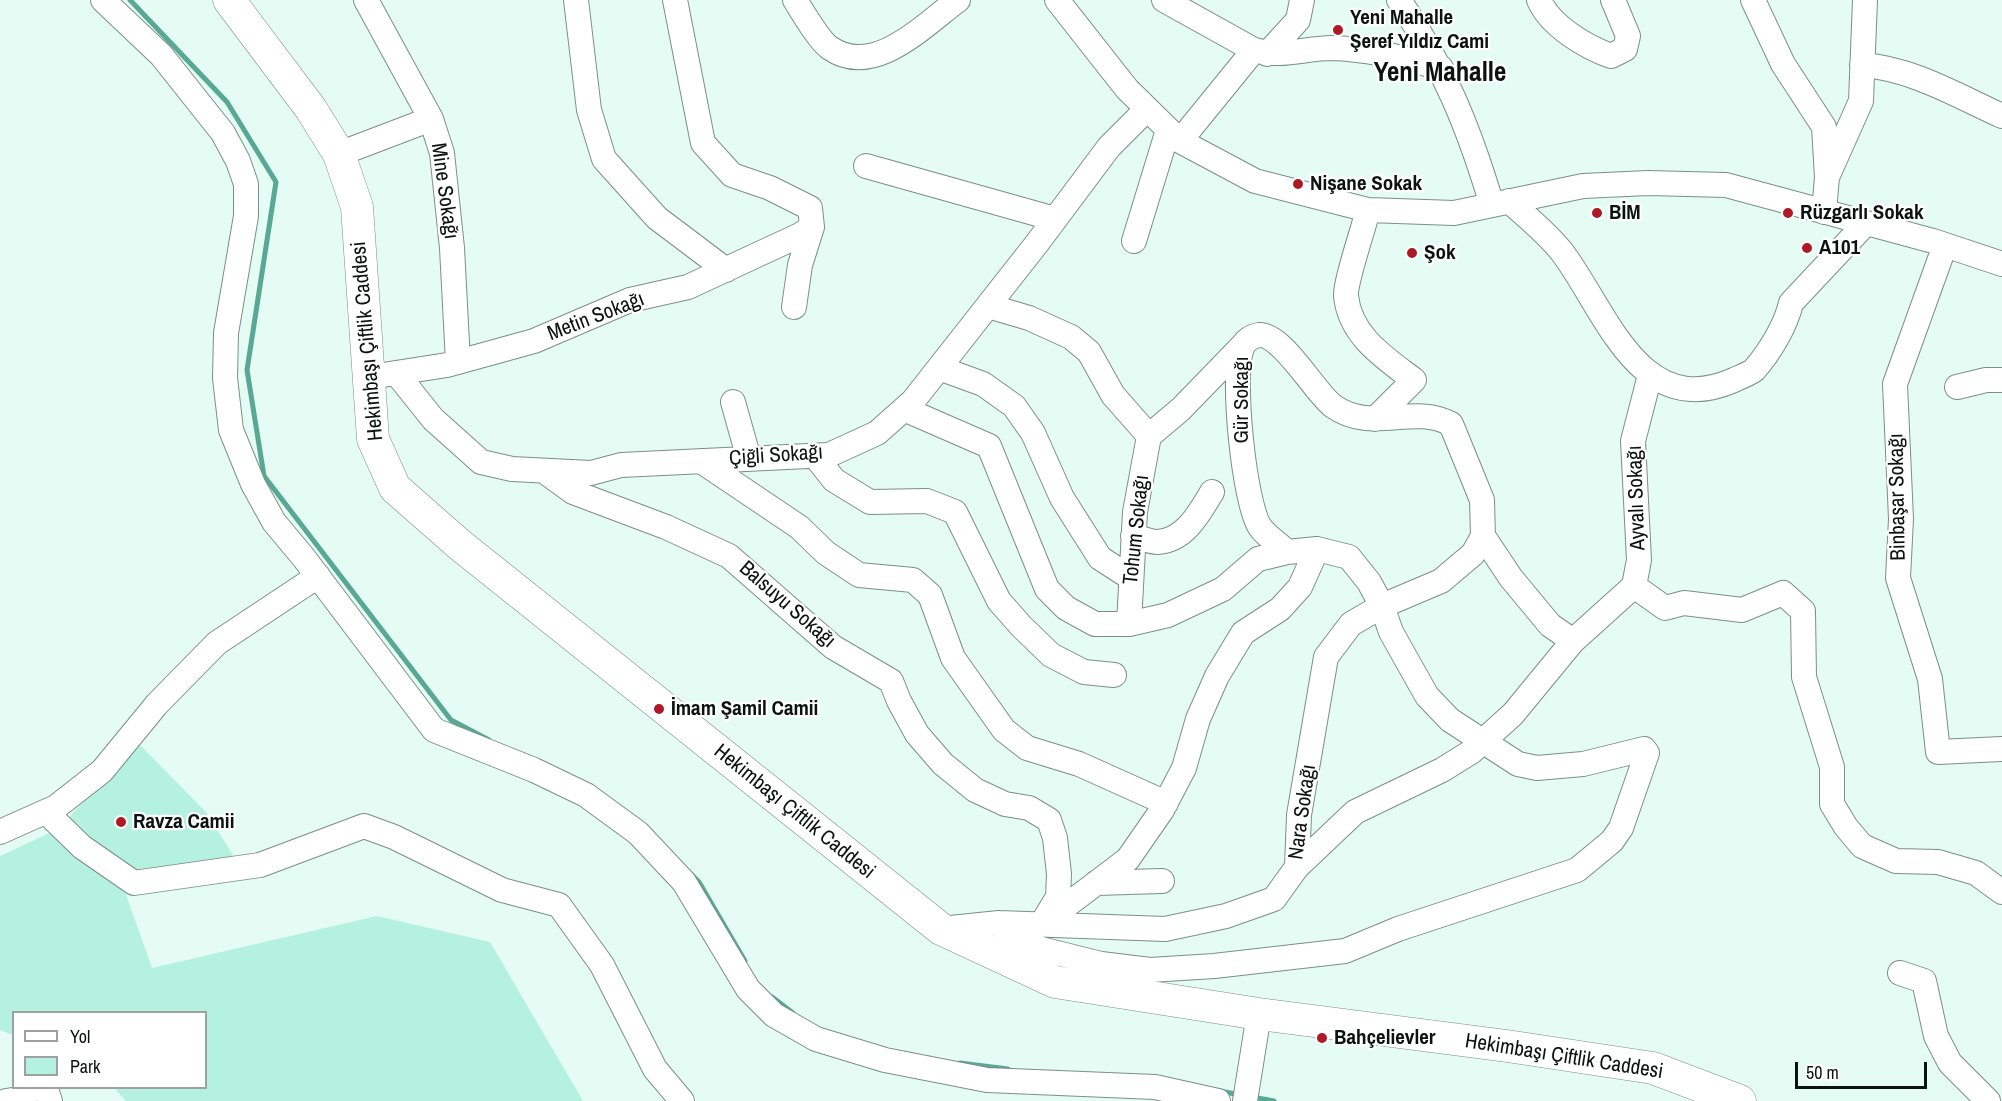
<!DOCTYPE html>
<html>
<head>
<meta charset="utf-8">
<style>
	body { margin:0 }
	#map { position:relative; width:2002px; height:1101px; overflow:hidden; background:#e5fcf5; font-family:"Archivo Narrow",sans-serif }
	canvas { display:block }
	.legend { position:absolute; left:12px; top:1011px; width:195px; height:78px; box-sizing:border-box; background:#fff; border:2px solid #9da19f; margin:0; padding:8px 10px; list-style:none; font-size:18px; color:#0b1310 }
	.legend li { display:flex; align-items:center; gap:12px; height:30px }
	.legend b { width:30px; border:2px solid #9da19f }
	.scale { position:absolute; left:1795px; top:1062px; width:132px; height:27px; box-sizing:border-box; border:3px solid #0b1310; border-top:0; padding-left:8px; font-size:18px; line-height:21px; white-space:nowrap; color:#0b1310; -webkit-text-stroke:4px #fff; paint-order:stroke }
</style>
</head>
<body>
<div id="map">
<canvas width="2002" height="1101"></canvas>
<ul class="legend">
<li><b style="height:8px;background:#fff"></b>Yol</li>
<li><b style="height:16px;background:#b4f1de"></b>Park</li>
</ul>
<div class="scale">50 m</div>
</div>
<script>
const context = document.querySelector('canvas').getContext('2d');
context.lineJoin = 'round';
function fill(path, color) {
  context.fillStyle = color;
  context.fill(path, 'evenodd');
}
function strokePath(path, color, width, dash) {
  context.strokeStyle = color;
  context.lineWidth = width;
  context.lineCap = dash ? 'butt' : 'round';
  context.setLineDash(dash || []);
  context.stroke(path);
}
function write(font, color, halo, rows, align = 'center') {
  context.font = font + ' "Archivo Narrow",sans-serif';
  context.lineWidth = 4.5;
  context.setLineDash([]);
  context.textBaseline = 'middle';
  context.strokeStyle = halo;
  context.fillStyle = color;
  for (const [text, x, y, turn = 0] of rows) {
    context.save();
    context.translate(x, y);
    context.rotate((+turn || 0) * Math.PI / 180);
    context.textAlign = isNaN(turn) ? turn : align;
    if (halo) context.strokeText(text, 0, 0);
    context.fillText(text, 0, 0);
    context.restore();
  }
}
const green = new Path2D(`
	M138,743L206,812L236,860L183,876L118,872L152,968L377,916L490,942L583,1101H126L114,1088H206V1012H14L13,1035L0,1030V856L58,829Z`);
const stream = new Path2D(`
	M130,0L227,102L276,182L247,370L264,476L451,720L489,740
	M692,875L699,882L745,961
	M772,997L793,1013
	M960,1063L1008,1069
	M1220,1091L1240,1095
	M1252,1097L1274,1101`);
const minor = new Path2D(`
	M103,0L161,55L223,133L238,161L246,184V216L226,333L225,378L231,430L253,484L274,522L304,558L434,730L534,770L586,795L638,833L684,882L748,989L774,1015L816,1039L885,1060L987,1080L1155,1087L1218,1101
	M366,0L431,119L442,153L452,248L458,362
	M576,0L589,110L604,159L657,218L726,270
	M795,0C802,11 820,42 830,48C874,79 925,24 958,0
	M1057,0L1127,89L1180,141L1255,181L1368,210L1454,213L1583,186L1648,183L1726,185L1933,241L2002,264
	M1164,0L1254,50C1280,58 1306,48 1332,48C1369,49 1406,58 1441,68
	M1399,0C1444,67 1469,128 1492,205
	M1539,0C1550,26 1586,47 1611,56L1625,49L1628,36L1613,0
	M1753,0L1783,64L1824,127L1827,177L1824,212
	M1267,54L1298,20L1302,0
	M1862,65C1911,68 1958,96 2002,116
	M1180,141L1254,50
	M339,154L431,119
	M866,166L1055,219
	M1828,175L1861,101L1865,0
	M1509,201C1527,217 1547,233 1562,252C1606,310 1639,422 1734,380C1740,377 1749,374 1754,370C1770,352 1786,325 1791,303L1866,223
	M1368,210C1364,227 1345,282 1346,296C1350,336 1385,358 1414,380L1375,419
	M1134,241L1168,130
	M1945,245L1895,384L1901,519L1898,578L1930,679L1938,752L2002,749
	M988,306L1029,318L1071,337L1089,352L1113,395L1149,436L1181,409L1243,345
	M794,307L800,265L812,227
	M939,368L983,384L1014,406L1033,433L1062,498L1100,558L1131,578
	M397,374L433,419L481,462L512,469L591,473L621,465L829,455L877,433L913,401L1038,242L1109,147L1147,109
	M383,375L447,365L534,341L630,300L688,287L800,235L812,227L810,208L770,188L732,175L703,143L675,0
	M1957,387L1986,380H2002
	M733,402L749,459
	M904,409L989,446L1047,589L1066,608L1095,624H1129L1168,615L1223,589L1258,559L1287,552
	M815,456L834,480L870,502L927,501L955,512L999,601L1021,626L1051,655L1084,672L1114,675
	M701,461L799,527L826,553L859,575L913,580L930,595L953,658L1004,730L1027,748L1079,764L1166,803
	M544,471L573,492L666,527L729,556L833,647L891,681L899,701L917,734L943,764L975,790L1005,804L1029,808L1049,820L1055,838L1059,874L1058,897L1041,925
	M1133,536C1141,538 1150,542 1157,542C1185,541 1200,512 1212,492
	M1634,586L1665,608L1684,603L1742,610L1783,593L1803,611L1804,677L1832,767V804L1846,827L1862,846L1896,861L1938,862L1976,873L2002,892
	M1129,624L1135,512L1149,436
	M46,812L82,847L134,883L260,865L364,826L394,837L502,890L559,905L602,965L655,1069L682,1101
	M0,832L56,807L102,771L157,704L217,643L318,576
	M1297,867L1355,812L1442,770L1471,752L1513,714L1573,641L1634,586L1639,560L1633,441L1650,375
	M1096,883L1162,881
	M1050,918L1128,859L1162,810L1184,768L1198,719L1217,676L1243,633L1280,609L1300,587L1317,549
	M999,923L1009,935L1041,949L1101,964L1150,970L1214,966L1345,951L1398,929L1577,870L1612,841L1621,828L1647,753L1644,749L1583,764L1537,768L1518,764L1450,720L1427,696L1391,632L1382,606L1369,582L1349,557L1317,549L1287,552C1279,544 1266,536 1260,527C1244,503 1231,374 1242,348C1244,341 1252,336 1259,335C1283,334 1315,393 1333,406C1372,434 1413,403 1451,424L1482,500L1483,536L1511,578L1550,625L1573,641
	M941,929L999,923L1165,929L1226,916L1274,899L1297,867L1299,815L1326,657L1351,624L1382,606L1441,581L1473,554L1483,536
	M1900,973L1924,981L1936,1036L1950,1063L1988,1101
	M39,1088L46,1089L50,1101
	M6,1101L25,1098
	M1245,1101L1259,1014`);
const major = new Path2D(`
	M229,0L311,109L339,154L357,207L373,439L395,488L460,545L941,929L1055,982L1259,1014L1507,1046L1653,1068L1740,1101`);
const markers = [
	[1338,30,6,"#ad1a25"],
	[1298,184,6,"#ad1a25"],
	[1597,213,6,"#ad1a25"],
	[1788,213,6,"#ad1a25"],
	[1807,248,6,"#ad1a25"],
	[1412,253,6,"#ad1a25"],
	[659,709,6,"#ad1a25"],
	[121,822,6,"#ad1a25"],
	[1322,1038,6,"#ad1a25"]
];
const poiNames = [
	["Yeni Mahalle",1350,18],
	["Şeref Yıldız Cami",1350,42],
	["Nişane Sokak",1310,184],
	["BİM",1609,213],
	["Rüzgarlı Sokak",1800,213],
	["A101",1819,248],
	["Şok",1424,253],
	["İmam Şamil Camii",671,709],
	["Ravza Camii",133,822],
	["Bahçelievler",1334,1038]
];
const streetNames = [
	["Mine Sokağı",444,191,82],
	["Metin Sokağı",596,317,-21],
	["Hekimbaşı Çiftlik Caddesi",368,341,-95],
	["Gür Sokağı",1242,400,-90],
	["Çiğli Sokağı",776,456,-4],
	["Binbaşar Sokağı",1898,497,-91],
	["Ayvalı Sokağı",1637,498,-92],
	["Tohum Sokağı",1137,530,-84],
	["Balsuyu Sokağı",787,605,41],
	["Hekimbaşı Çiftlik Caddesi",794,812,39],
	["Nara Sokağı",1303,812,-82],
	["Hekimbaşı Çiftlik Caddesi",1564,1057,9]
];
const districtNames = [
	["Yeni Mahalle",1440,74]
];
fill(green, '#b4f1de');
strokePath(stream, '#58a893', 5);
strokePath(minor, '#7a8f89', 26);
strokePath(major, '#7a8f89', 33);
strokePath(minor, '#fff', 24);
strokePath(major, '#fff', 32);
for (const [x, y, r, color] of markers) {
  const dot = new Path2D();
  dot.arc(x, y, r, 0, 2 * Math.PI);
  context.fillStyle = color;
  context.fill(dot);
  strokePath(dot, '#fff', 2);
}
write('bold 21px', '#0b1310', '#fff', poiNames, 'left');
write('21px', '#0b1310', '#fff', streetNames);
write('bold 27px', '#0b1310', '#fff', districtNames);
</script>
</body>
</html>
